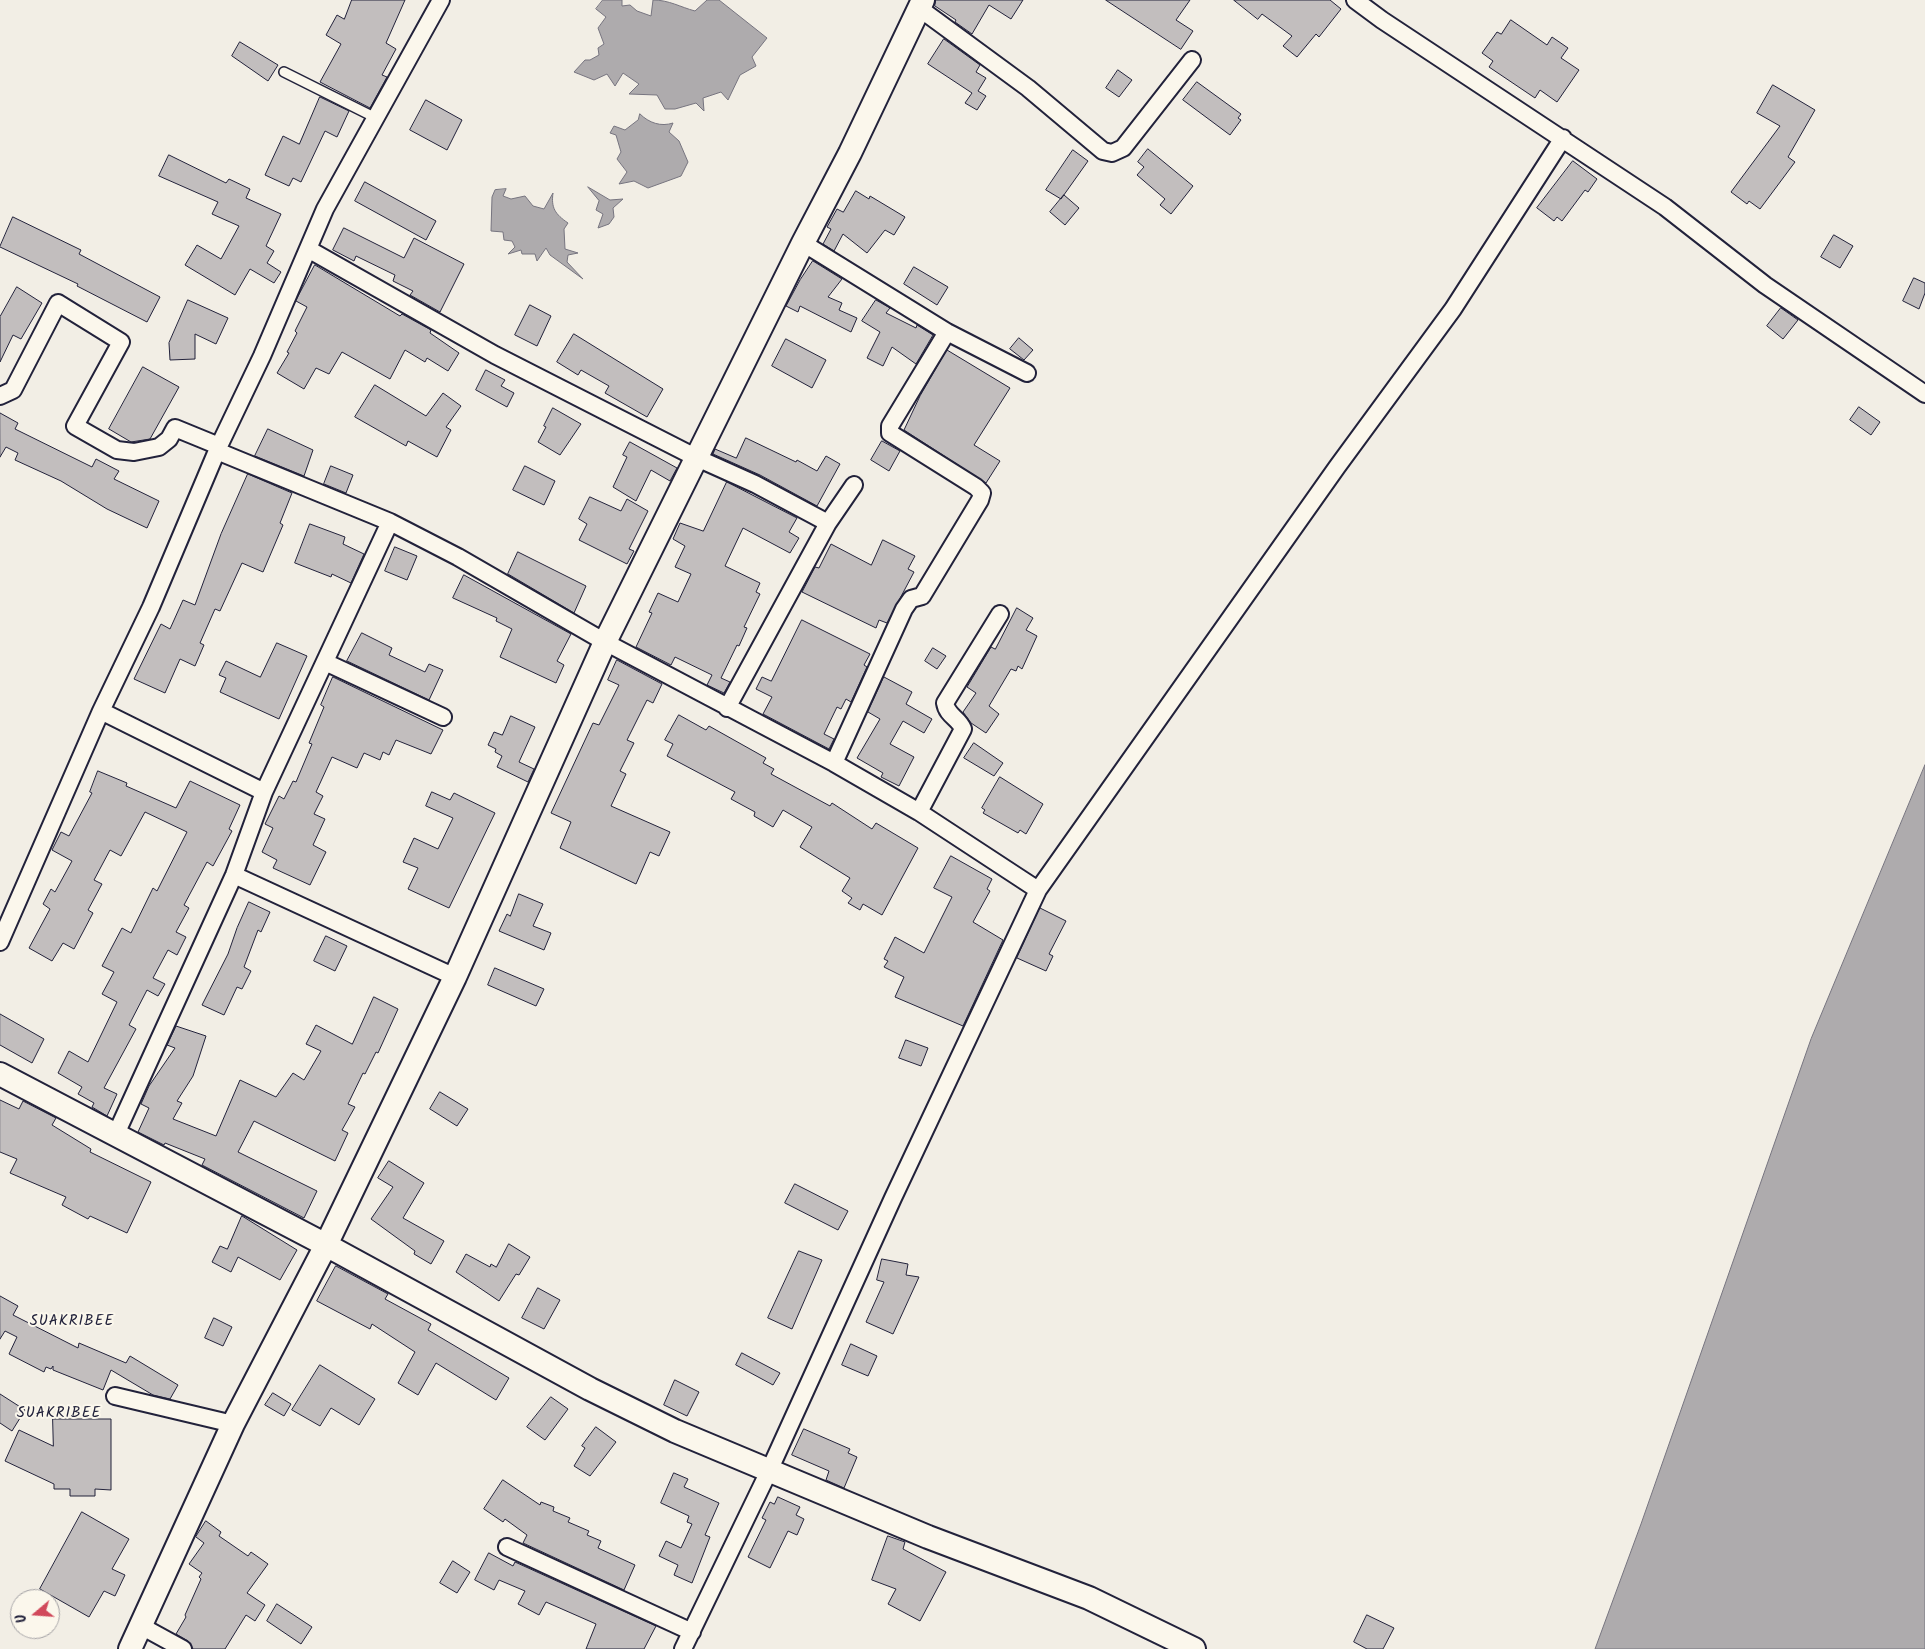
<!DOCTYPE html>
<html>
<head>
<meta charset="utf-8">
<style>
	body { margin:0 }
	#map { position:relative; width:1925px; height:1649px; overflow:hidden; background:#f2eee5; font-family:Kalam,sans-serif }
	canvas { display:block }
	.north { position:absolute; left:10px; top:1589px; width:50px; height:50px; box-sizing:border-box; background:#fbf7ec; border:1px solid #a4a2a5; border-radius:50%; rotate:252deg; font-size:14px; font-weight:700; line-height:20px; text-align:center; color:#22223b }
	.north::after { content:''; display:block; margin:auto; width:18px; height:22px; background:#d1495b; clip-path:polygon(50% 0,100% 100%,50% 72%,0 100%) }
</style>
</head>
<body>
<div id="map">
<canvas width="1925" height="1649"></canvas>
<div class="north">U</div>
</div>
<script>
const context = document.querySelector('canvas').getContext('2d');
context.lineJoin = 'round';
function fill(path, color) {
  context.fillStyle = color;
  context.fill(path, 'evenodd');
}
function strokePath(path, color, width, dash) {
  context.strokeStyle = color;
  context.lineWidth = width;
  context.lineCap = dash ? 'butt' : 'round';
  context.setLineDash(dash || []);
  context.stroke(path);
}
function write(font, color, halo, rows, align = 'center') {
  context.font = font + ' Kalam,sans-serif';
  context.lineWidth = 4;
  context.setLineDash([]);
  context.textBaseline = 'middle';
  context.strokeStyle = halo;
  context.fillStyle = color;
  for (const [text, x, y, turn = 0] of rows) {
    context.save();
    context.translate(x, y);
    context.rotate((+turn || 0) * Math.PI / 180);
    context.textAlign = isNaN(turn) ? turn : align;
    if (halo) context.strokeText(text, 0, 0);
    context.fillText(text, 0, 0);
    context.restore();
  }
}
const water = new Path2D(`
	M603,0H622V6L630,5L637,11L651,16L653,0C669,0 680,7 695,11L707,0H719L767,38L752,57L756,66L740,75L728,100L721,92L703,98L704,111L696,103L675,109H665L657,95L629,94L639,84L623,73L615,86L607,74L594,80L574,72L585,60H590L599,55L598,48L604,44L598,28L606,17L596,9Z
	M640,114C649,123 661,127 673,123L669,132L679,141L688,162L681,176L648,188L634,181L619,184L627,172L617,159L621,152L616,135L610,133L614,126L625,130L638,120Z
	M588,187L610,200L623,199L613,208L614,217L609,224L598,228L603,214L596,210L599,201Z
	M506,189L503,196L511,199L525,196L533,206L544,209L553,193C551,208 555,214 568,223L564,229L565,249L578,253L568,255L567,262L583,279L550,255L546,248L537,261L535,254H522L521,250L508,254L515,247L512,241L504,240L503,232L491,231L492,197L495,190Z
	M1925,765V1649H1595L1641,1524L1811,1039Z`);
const building = new Path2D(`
	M352,0H405L386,43L396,49L382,75L387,77L370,108L320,82L341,44L326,35L337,15L344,19Z
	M936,0H1023L1011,19L989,5L972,34L955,22L956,20L935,6Z
	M1106,0H1190L1176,20L1193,31L1181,49Z
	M1234,0H1330L1341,9L1319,37L1316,34L1297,57L1283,46L1292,36L1262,14L1258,19Z
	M1511,20L1547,45L1552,37L1568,48L1561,58L1579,70L1557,102L1540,90L1535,98L1489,67L1493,61L1482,53L1497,32L1501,34Z
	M944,39L980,65L976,72L986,78L978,91L986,96L977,110L965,103L972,93L928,64Z
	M240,42L278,65L268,81L232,56Z
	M1118,70L1132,80L1119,97L1106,88Z
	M1197,82L1241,114L1238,118L1241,120L1230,135L1183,100Z
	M1773,85L1815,110L1788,157L1795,162L1760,209L1749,201L1747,204L1731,192L1780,126L1757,113Z
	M320,97L349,111L337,137L325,131L301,182L293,178L289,186L265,175L283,136L299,144Z
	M426,100L462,120L447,150L410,130Z
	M1148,149L1193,186L1171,214L1160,205L1165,199L1137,175L1144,167L1138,162Z
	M1073,150L1088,161L1061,199L1046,190Z
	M169,155L226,183L229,179L250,189L246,198L281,214L266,246L274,251L267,263L281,272L274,283L250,269L235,295L185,265L197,245L221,259L239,226L212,214L218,202L159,176Z
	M1573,161L1597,179L1588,192L1585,190L1562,221L1557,217L1554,221L1537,208Z
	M365,182L436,221L426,240L355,201Z
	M856,191L869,199L870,196L905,217L894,235L885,230L867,253L843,234L834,251L823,244L831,229L827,227L837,209L843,212Z
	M1064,195L1079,208L1065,225L1050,212Z
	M13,217L81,250L79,254L160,297L147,322L77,286L78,284L0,247Z
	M344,228L404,258L414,238L464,264L440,312L410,295L413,291L393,281L395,275L356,256L354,261L333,250Z
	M1834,235L1853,246L1840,268L1821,257Z
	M813,261L842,279L828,297L842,303L839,310L857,318L851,332L800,306L798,312L786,306L800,280Z
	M315,265L400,316L402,314L431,330L430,333L459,353L448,371L427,358L425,362L405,350L390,379L342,352L329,374L316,368L304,389L277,373L289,353L287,352L297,333L295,331L307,307L296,301Z
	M914,267L948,287L937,305L904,284Z
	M1914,278L1925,283V293L1919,309L1903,301Z
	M17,287L42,303L21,339L13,335L0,362V317Z
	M188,300L228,318L216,344L195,334V359L170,360L169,343Z
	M876,300L890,308L886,313L916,328L917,325L933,335L916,364L892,347L883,366L867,358L880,332L862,321Z
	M530,305L551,316L537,346L515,335Z
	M1781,308L1798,320L1783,339L1767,326Z
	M574,334L663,389L647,417L605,393L609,386L581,370L578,375L557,362Z
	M1019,338L1033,350L1024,360L1010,349Z
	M786,339L826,360L812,388L772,366Z
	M947,350L1010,388L974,445L1000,461L986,483L904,430L920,396Z
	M143,367L179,387L150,439L131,442L109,429Z
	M486,370L505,380L501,386L514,393L507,407L476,390Z
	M375,385L426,416L443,393L461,406L446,427L451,430L437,457L408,441L406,446L355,417Z
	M1859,407L1880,422L1871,435L1850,420Z
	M553,408L581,424L560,455L538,442L546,427L544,426Z
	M0,413L18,423L15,429L92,467L96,459L119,471L114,479L159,501L147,528L107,509L61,481L15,460L18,453L6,447L0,457Z
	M268,429L313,450L304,476L255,456Z
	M746,438L796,462L797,460L817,471L826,456L840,464L817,506L760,475L713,454L715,449L736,458Z
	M882,441L900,451L889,471L871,460Z
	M630,442L677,468L670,481L651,470L636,501L613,487L627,457L623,455Z
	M331,466L353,475L346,493L324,484Z
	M525,466L555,481L544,505L513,490Z
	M248,474L292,493L280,523L283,525L263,572L242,563L220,611L215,609L200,643L204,645L195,666L180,659L165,693L134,679L161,624L170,629L183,600L195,605L221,534Z
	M727,482L797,518L789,532L799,538L790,553L743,528L725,566L760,583L756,592L760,594L744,627L747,628L739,646L737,645L721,678L730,682L724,693L707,685L712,675L675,657L671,665L636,647L652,613L649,612L658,593L678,602L691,574L675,567L685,546L673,539L680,523L703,531Z
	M590,497L621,511L627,499L648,511L629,549L634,551L627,564L579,540L587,524L579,519Z
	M310,524L345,537L343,544L364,554L351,583L332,574L331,577L295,563Z
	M883,540L915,556L908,569L914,572L887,623L879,620L876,628L802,592L815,567L819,568L831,544L871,565Z
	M395,547L417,556L407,580L385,571Z
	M518,552L586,586L574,613L508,574Z
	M464,575L571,634L557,661L564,665L556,683L500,657L512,629L496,621L497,618L453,598Z
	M1017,608L1033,618L1026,630L1037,636L1022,669L1018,666L1016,671L1011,669L989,706L999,714L986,733L971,723L963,712L976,693L967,687L991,647L995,649Z
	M802,620L870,654L864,665L867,667L851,702L846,699L841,709L837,707L824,734L834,739L829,749L763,714L772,697L756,689L762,677L771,681Z
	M362,633L392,648L389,655L425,672L429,664L443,670L429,700L347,661Z
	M277,643L307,656L279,719L220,692L226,678L219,675L226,661L260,677Z
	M933,648L946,656L937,669L925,661Z
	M617,660L662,684L653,703L647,700L627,740L634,743L620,771L626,774L611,806L670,832L659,856L650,852L636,884L560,848L571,822L551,813L593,723L599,725L619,685L608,680Z
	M333,677L443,730L431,754L396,740L389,755L383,752L380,760L364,753L357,768L332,757L316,792L323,796L314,814L325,819L313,845L326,852L310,885L273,868L277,860L262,852L273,828L265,824L279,796L284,799L293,781L296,782L312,744L309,743L324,707L321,705Z
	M884,677L912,692L906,704L932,719L924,733L903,721L890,744L914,757L899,786L881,777L883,773L857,758L880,719L868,712Z
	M679,715L706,730L709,726L766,758L763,763L774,769L771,774L830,806L832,803L872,829L876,823L918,848L882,915L863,904L860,910L848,903L852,898L842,891L850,878L800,847L812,827L783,810L773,827L754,816L755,812L731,799L735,792L667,756L673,744L665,740Z
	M511,716L535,727L519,762L534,769L528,782L497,767L502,756L495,752L496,749L488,745L494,732L502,735Z
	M974,743L1003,763L994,776L964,758Z
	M98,771L127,783L126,786L176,808L190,781L240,805L229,829L232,831L213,866L207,862L184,905L189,908L176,932L186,937L177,955L168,950L153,978L165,984L158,996L147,990L129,1025L136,1029L104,1088L117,1094L107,1116L92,1107L94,1103L78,1094L82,1087L58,1073L69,1051L88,1062L117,1002L102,994L114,972L102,966L122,928L131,933L153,888L157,891L187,832L145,812L121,856L110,850L94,880L102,884L88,910L93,913L74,949L63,943L52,961L29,948L50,909L43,904L51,889L55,892L72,861L52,850L61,832L69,836L92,793L90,792Z
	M1000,777L1043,804L1026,834L1020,830L1018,833L983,813L985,810L982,808Z
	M432,792L450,800L454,793L495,813L449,908L408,889L418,868L403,862L414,838L438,849L453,818L426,806Z
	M951,856L992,879L987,889L990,891L973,922L1003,940L963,1026L895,997L904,977L884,967L888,961L884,959L895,937L924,953L952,897L934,888Z
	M519,894L543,904L533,926L551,933L544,950L499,931L507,914L510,916Z
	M249,902L270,912L261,932L258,930L244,967L251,971L242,989L237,987L224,1015L202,1005L228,954L237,928Z
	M1040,908L1066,921L1049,954L1053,956L1046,971L1017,958Z
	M326,936L347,946L335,971L314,961Z
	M495,968L544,989L536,1006L488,985Z
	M374,997L398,1009L378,1053L376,1052L365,1074L363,1073L348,1104L355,1107L342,1130L348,1133L335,1161L254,1121L238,1152L317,1191L304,1218L202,1165L205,1159L165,1143L164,1145L138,1132L149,1108L141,1104L149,1086L175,1048L167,1045L176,1026L206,1036L193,1076L177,1101L182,1103L173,1119L216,1136L240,1080L276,1097L293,1073L304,1080L321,1051L306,1044L316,1025L352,1044Z
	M0,1014L44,1039L32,1063L0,1045Z
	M906,1040L928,1048L921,1066L899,1058Z
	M440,1092L468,1109L457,1126L430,1109Z
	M0,1100L19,1109L23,1101L56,1118L52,1125L91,1149L90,1152L151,1182L127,1233L90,1216L88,1219L62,1205L66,1197L10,1173L17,1159L0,1152Z
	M389,1161L424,1183L403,1218L444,1241L431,1264L414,1254L415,1251L371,1219L393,1187L378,1178Z
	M795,1184L848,1211L838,1230L785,1203Z
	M242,1216L297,1250L280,1280L238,1257L231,1272L212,1262L220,1246L227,1249Z
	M509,1244L530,1257L519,1275L516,1274L499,1301L456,1272L466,1254L490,1267L491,1264L496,1267Z
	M799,1251L822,1260L792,1329L768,1318Z
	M882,1259L908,1264L906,1275L919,1277L893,1334L866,1322L884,1282L877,1280Z
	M336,1266L388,1294L385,1299L431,1324L428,1330L509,1378L496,1400L436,1363L418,1395L398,1383L415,1352L372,1324L370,1329L317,1301Z
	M538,1288L560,1300L544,1329L522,1318Z
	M0,1296L18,1306L13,1315L78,1348L79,1343L126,1363L130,1356L178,1385L170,1399L153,1395L111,1370L103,1390L53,1370V1366L51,1369L46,1367L44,1372L9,1354L17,1337L5,1331L0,1339Z
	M214,1318L232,1327L223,1346L205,1338Z
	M851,1344L877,1356L868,1376L842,1365Z
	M742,1353L780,1373L773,1385L736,1365Z
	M320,1365L375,1399L359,1425L331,1408L320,1426L292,1410Z
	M675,1380L699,1392L687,1416L664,1405Z
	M273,1393L291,1404L284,1416L265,1405Z
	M0,1394L25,1410L12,1431L0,1423Z
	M551,1397L568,1409L545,1440L527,1427Z
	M53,1419H111V1490L95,1489V1496H70V1489H54V1484L5,1461L19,1430L53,1446Z
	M596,1427L616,1442L590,1476L574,1466L585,1448L582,1446Z
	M804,1429L850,1449L848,1453L857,1457L844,1488L826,1480L829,1471L792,1455Z
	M674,1473L688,1479L684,1487L719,1503L705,1535L710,1537L692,1583L674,1575L678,1565L659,1556L666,1541L681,1548L692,1524L687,1522L689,1516L661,1503Z
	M503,1480L540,1505L541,1502L554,1507L553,1511L570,1518L568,1522L589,1531L587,1535L601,1541L598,1548L635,1565L624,1590L523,1543L527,1535L505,1519L503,1522L484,1509Z
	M778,1497L800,1507L796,1515L804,1519L797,1535L788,1531L770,1568L748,1557L766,1520L762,1518L770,1502L774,1504Z
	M82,1512L129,1539L112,1569L125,1575L115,1596L104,1591L89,1617L40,1589Z
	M206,1521L221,1532L219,1536L248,1556L251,1552L268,1564L247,1593L265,1605L255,1621L246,1615L225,1649H193L188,1641L176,1634L186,1617L185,1615L201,1579L199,1577L202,1573L189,1564L204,1543L196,1537Z
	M888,1536L905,1542L903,1549L946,1572L920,1621L888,1604L896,1589L872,1580Z
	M489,1553L513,1566L515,1562L656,1626L644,1649H586L596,1624L546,1602L539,1615L518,1604L525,1591L499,1580L494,1590L475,1580Z
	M453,1561L470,1572L457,1593L440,1583Z
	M277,1604L312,1627L301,1644L267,1621Z
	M1367,1615L1394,1628L1383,1649H1367L1354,1642Z`);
const lane = new Path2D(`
	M284,72L376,118`);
const street = new Path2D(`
	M1355,0L1382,20L1665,207L1765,285L1925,394
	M919,8L1028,88L1103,151L1112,153L1123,148L1192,60
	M803,243L947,332L1027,373
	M308,249L495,355L697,458L755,484L828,523L727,708
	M0,396L13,390L58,303L121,342L75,426L117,450L134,452L159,447L169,439L175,428L219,446
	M217,451L390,522L458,557L605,642L834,763L919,812L1038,890
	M828,523L854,485
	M325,662L443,717
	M101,711L264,792
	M834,763L904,609L911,599L922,596L980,500L982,493L976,487L890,433V426L947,332
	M919,812L963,729C959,718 947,716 945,703L1000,614
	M234,875L455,977
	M0,942L101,711L151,607L219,446L262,356L325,209L441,0
	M116,1134L234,875L264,792L390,522
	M115,1396L233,1424
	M507,1547L692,1632
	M141,1626L183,1649
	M683,1649L769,1471L893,1198L1038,890L1337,467L1453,309L1563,138`);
const secondary = new Path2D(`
	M0,1074L326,1245L590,1389L675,1431L928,1537L1089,1598L1194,1649
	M130,1649L233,1424L326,1245L455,977L605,642L803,243L850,153L923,0`);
const quarterNames = [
	["SUAKRIBEE",72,1322],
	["SUAKRIBEE",59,1414]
];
fill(water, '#aeabad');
strokePath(water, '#76747f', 1);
fill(building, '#c2bebe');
strokePath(building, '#22223b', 1);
strokePath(lane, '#22223b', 12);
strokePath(street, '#22223b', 20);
strokePath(secondary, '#22223b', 26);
strokePath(lane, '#fbf7ec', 9);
strokePath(street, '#fbf7ec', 16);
strokePath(secondary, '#fbf7ec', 22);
context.letterSpacing = '1px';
write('15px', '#22223b', '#fbf7ec', quarterNames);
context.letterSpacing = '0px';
</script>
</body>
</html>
